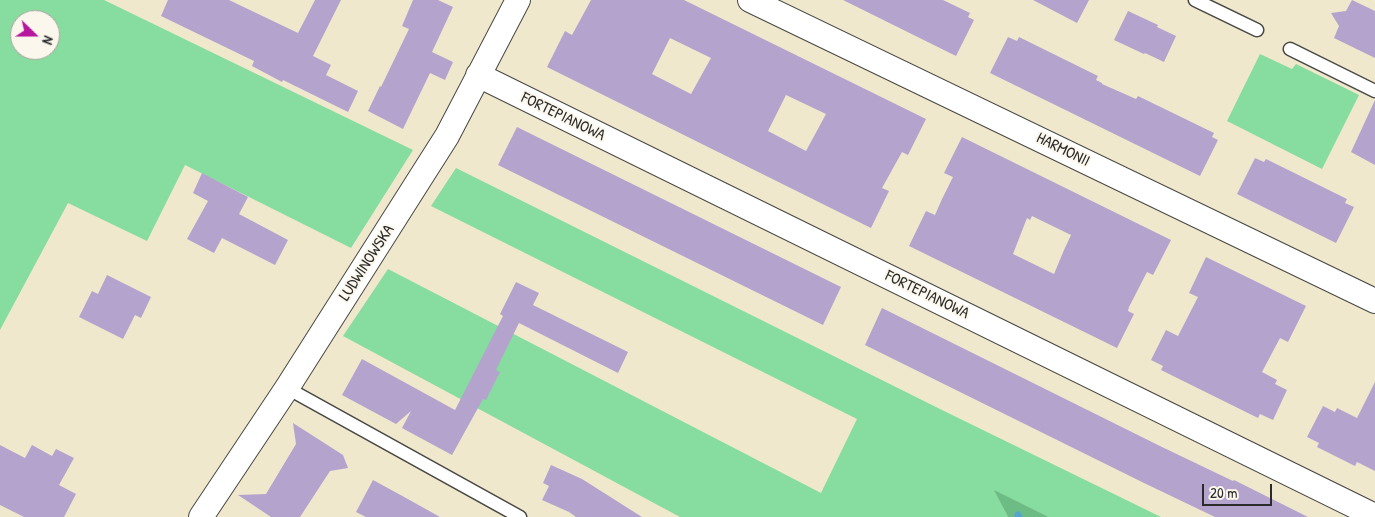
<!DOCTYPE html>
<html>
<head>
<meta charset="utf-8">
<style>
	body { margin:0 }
	#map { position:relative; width:1375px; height:517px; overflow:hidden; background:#efe8cd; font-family:"Patrick Hand",sans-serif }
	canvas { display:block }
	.north { position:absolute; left:10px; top:10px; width:50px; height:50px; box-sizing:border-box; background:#fbf7ec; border:1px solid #a8a59f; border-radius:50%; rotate:112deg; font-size:14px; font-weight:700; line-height:20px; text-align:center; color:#2b2b2b }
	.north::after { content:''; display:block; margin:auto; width:18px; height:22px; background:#b5179e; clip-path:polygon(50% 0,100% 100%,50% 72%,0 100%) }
	.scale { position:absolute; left:1202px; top:484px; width:70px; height:22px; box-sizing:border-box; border:2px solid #2b2b2b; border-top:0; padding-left:6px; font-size:15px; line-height:18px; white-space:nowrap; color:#2b2b2b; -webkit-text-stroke:4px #fbf7ec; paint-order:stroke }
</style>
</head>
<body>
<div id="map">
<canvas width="1375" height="517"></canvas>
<div class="north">N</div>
<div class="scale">20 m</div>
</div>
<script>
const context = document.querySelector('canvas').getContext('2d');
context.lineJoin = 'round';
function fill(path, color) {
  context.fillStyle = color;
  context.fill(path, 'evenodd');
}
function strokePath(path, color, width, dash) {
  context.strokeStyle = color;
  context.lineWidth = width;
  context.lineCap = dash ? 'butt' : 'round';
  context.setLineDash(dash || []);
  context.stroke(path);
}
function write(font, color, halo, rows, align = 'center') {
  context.font = font + ' "Patrick Hand",sans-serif';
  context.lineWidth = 4;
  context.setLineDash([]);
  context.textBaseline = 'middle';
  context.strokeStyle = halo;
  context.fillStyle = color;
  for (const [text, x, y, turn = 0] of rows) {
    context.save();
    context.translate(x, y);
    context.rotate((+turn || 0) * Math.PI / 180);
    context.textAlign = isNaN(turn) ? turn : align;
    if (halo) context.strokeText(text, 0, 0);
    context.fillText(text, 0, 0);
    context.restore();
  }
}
const green = new Path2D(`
	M0,0H104L413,150L351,248L185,165L147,241L68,203L0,330ZM20,20H50V50H20Z
	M1260,54L1292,69L1296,64L1359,95L1322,169L1227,121Z
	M456,168L944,411L1161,517H1049L995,491L1008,517H680L343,336L388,269L821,493L857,419L431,206Z`);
const forest = new Path2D(`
	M994,490L1049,517H1008Z`);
const stream = new Path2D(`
	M1018,515L1019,517`);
const building = new Path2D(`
	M168,0H229L298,33L315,0H341L313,56L331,65L326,75L358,91L348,112L283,80L282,82L252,66L254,61L161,16Z
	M413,0H438L453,7L432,52L453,62L445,80L430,73L403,129L368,111L380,86L381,87L409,29L402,26Z
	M591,0H684L926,119L908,155L902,152L882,188L889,191L871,228L547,67L565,31L572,35ZM670,38L711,58L691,94L652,74ZM786,95L826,114L806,151L768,131Z
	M843,0H943L970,13L968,17L974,20L956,56Z
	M1033,0H1089L1077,23Z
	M1352,0L1375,11V58L1334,38L1339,26L1331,13L1346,11Z
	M1128,11L1158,25L1157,27L1176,36L1164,62L1145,53L1144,54L1114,40Z
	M1008,37L1017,41L1019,37L1098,76L1096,80L1102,83V84L1136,99L1138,96L1214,133L1212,137L1218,140L1200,176L990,73Z
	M1375,100V165L1351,152Z
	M517,127L841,287L823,325L498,165Z
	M962,137L1171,240L1153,275L1147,272L1129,307L1128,311L1134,314L1117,348L909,246L926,211L935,215L942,199L953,177L944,173ZM1032,216L1071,235L1064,250L1054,274L1013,254L1027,218L1030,220Z
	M1255,158L1264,162L1266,159L1347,199L1345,203L1354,207L1336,243L1237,194Z
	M202,173L248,197L239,214L288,240L275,265L222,238L214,253L187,239L208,201L193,193Z
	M1206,257L1306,306L1288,342L1280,338L1262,372L1277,380L1275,384L1287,390L1273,420L1260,414L1258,418L1161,370L1163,366L1151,360L1166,330L1178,336L1198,297L1189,293Z
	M107,275L151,297L141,318L135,315L123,339L79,317L92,291L98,294Z
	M516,282L539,293L533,305L628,352L618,373L519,323L496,370L500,372L486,400L483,399L452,455L402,428L411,411L396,424L342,395L362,359L455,410L503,316L500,314Z
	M882,308L1162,447L1233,481L1234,480L1308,517H1215L1144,483L865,345Z
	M1375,382V471L1357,462L1355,466L1317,447L1319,443L1307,437L1323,406L1335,412L1337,408L1357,418Z
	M293,423L343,455L348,468L330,471L300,517H271L238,495L266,494L296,444Z
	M0,445L25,458L32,445L52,456L56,449L74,458L59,485L76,494L64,517H24L0,505Z
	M551,465L582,479L642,517H576L569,512L542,500L549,486L543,483Z
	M373,480L406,498L440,517H366L356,512Z`);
const service = new Path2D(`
	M1195,0L1257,30
	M1290,49L1375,91
	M287,388L520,517`);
const minor = new Path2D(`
	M750,0L1375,301
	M478,75L1375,516
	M201,517L287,388L447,136L518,0`);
const streetNames = [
	["FORTEPIANOWA",563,117,26],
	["HARMONII",1063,150,26],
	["LUDWINOWSKA",367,263,-57],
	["FORTEPIANOWA",927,295,26]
];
fill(green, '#87dc9f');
fill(forest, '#6dbc86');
strokePath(stream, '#56a5cf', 7);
fill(building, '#b4a4cd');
strokePath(service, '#484743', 15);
strokePath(minor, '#484743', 26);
strokePath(service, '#fff', 12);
strokePath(minor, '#fff', 24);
write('16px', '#2b2b2b', '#fbf7ec', streetNames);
</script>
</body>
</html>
